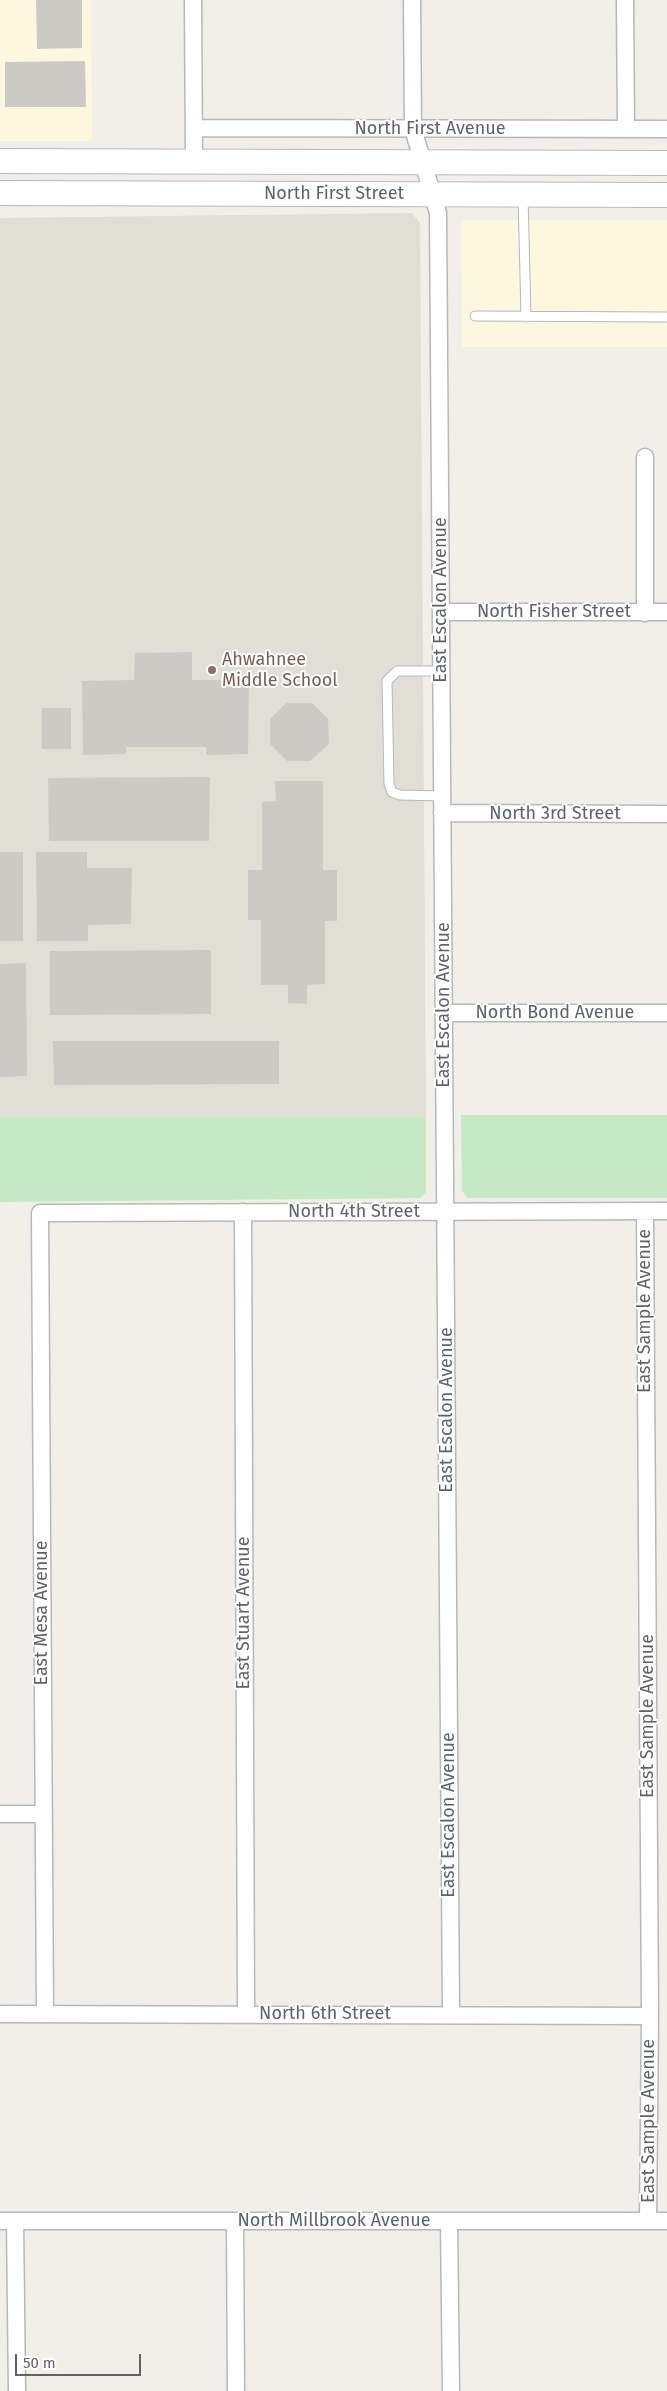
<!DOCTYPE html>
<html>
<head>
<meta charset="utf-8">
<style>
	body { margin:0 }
	#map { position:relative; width:667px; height:2391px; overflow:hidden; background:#f1efe8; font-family:"Fira Sans",sans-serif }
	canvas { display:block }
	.scale { position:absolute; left:15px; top:2354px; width:126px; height:22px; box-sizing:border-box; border:2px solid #5f6368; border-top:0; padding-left:6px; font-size:15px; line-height:18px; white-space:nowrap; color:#5f6368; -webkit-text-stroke:4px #fff; paint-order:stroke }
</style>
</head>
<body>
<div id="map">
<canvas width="667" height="2391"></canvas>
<div class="scale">50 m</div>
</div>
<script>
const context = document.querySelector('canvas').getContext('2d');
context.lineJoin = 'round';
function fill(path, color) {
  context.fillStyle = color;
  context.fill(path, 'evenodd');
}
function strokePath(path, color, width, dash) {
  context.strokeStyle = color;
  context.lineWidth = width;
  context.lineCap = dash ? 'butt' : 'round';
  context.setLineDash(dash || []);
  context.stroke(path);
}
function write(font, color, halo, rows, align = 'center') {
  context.font = font + ' "Fira Sans",sans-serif';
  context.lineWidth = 4;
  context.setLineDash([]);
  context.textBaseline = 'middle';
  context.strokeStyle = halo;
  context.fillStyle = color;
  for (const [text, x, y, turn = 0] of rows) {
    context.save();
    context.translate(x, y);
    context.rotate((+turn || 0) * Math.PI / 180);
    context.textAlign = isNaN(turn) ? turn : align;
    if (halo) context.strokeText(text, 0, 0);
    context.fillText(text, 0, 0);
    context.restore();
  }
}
const commercial = new Path2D(`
	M0,0H91L92,141H0Z
	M467,220H667V347H462L461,226L463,221Z`);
const education = new Path2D(`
	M412,213L420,223L426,1117H0V218Z`);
const green = new Path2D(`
	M461,1115H667V1198H468L462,1191Z
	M0,1117H426V1192L420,1198L0,1202Z`);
const building = new Path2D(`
	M36,0H82V48L37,49Z
	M85,61L86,107H5V62Z
	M192,652V680H249L248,754L206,755V747H126V754L83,755L82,681L134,680L135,653Z
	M286,703H312L328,719L329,744L310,761H287L270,744V719Z
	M42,708H71V749H42Z
	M210,777L209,841H49L48,778Z
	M275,781H323V870H337V921H325V984L307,985V1004L288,1003V985H261V920H248V870H262V802L276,801Z
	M0,852H23V941H0Z
	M36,852H87V868H132L131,924L88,925V941H37Z
	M211,950V1014L50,1015V951Z
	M26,963L27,1076L0,1077V964Z
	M53,1041H279V1084L54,1085Z`);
const service = new Path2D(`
	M523,195L526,317
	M475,316L667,317
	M442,671H397L387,681L389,784L392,792L400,795L442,796`);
const minor = new Path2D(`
	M193,0L194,161
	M412,0L413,129L438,213L451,2014
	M625,0L626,129
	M194,128L667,129
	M645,457V613
	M441,612H667
	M442,813L667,814
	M444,1013H667
	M645,1211L650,2016L648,2221
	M243,1212L246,2014
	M0,1814H43
	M0,2014L650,2016
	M45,2014L40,1213L667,1211
	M0,2221H667
	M15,2221L17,2391
	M235,2221L236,2391
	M449,2221L451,2391`);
const secondary = new Path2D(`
	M0,161L667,163
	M0,193L667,195`);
const markers = [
	[212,670,5,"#8d6e63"]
];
const streetNames = [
	["North First Avenue",430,129],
	["North First Street",334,194],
	["East Escalon Avenue",441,600,-90],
	["North Fisher Street",554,612],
	["North 3rd Street",555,814],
	["East Escalon Avenue",444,1005,-90],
	["North Bond Avenue",555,1013],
	["North 4th Street",354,1212],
	["East Sample Avenue",645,1311,-90],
	["East Escalon Avenue",447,1410,-90],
	["East Mesa Avenue",42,1613,-90],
	["East Stuart Avenue",244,1613,-90],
	["East Sample Avenue",648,1716,-90],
	["East Escalon Avenue",449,1815,-90],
	["North 6th Street",325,2014],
	["East Sample Avenue",649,2121,-90],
	["North Millbrook Avenue",334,2221]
];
const educationNames = [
	["Ahwahnee",222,660],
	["Middle School",222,681]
];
fill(commercial, '#fef7e0');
fill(education, '#e1ded6');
fill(green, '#c5e8c5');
fill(building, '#cccac5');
strokePath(service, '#b5b8bc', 11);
strokePath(minor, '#b5b8bc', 19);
strokePath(secondary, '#b6babf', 26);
strokePath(service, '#fff', 9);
strokePath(minor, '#fff', 16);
strokePath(secondary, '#fff', 24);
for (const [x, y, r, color] of markers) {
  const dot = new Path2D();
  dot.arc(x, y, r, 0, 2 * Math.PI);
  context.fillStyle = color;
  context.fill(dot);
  strokePath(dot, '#fff', 2);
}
write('18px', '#5f6368', '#fff', streetNames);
write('18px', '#785e54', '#fff', educationNames, 'left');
</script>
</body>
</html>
